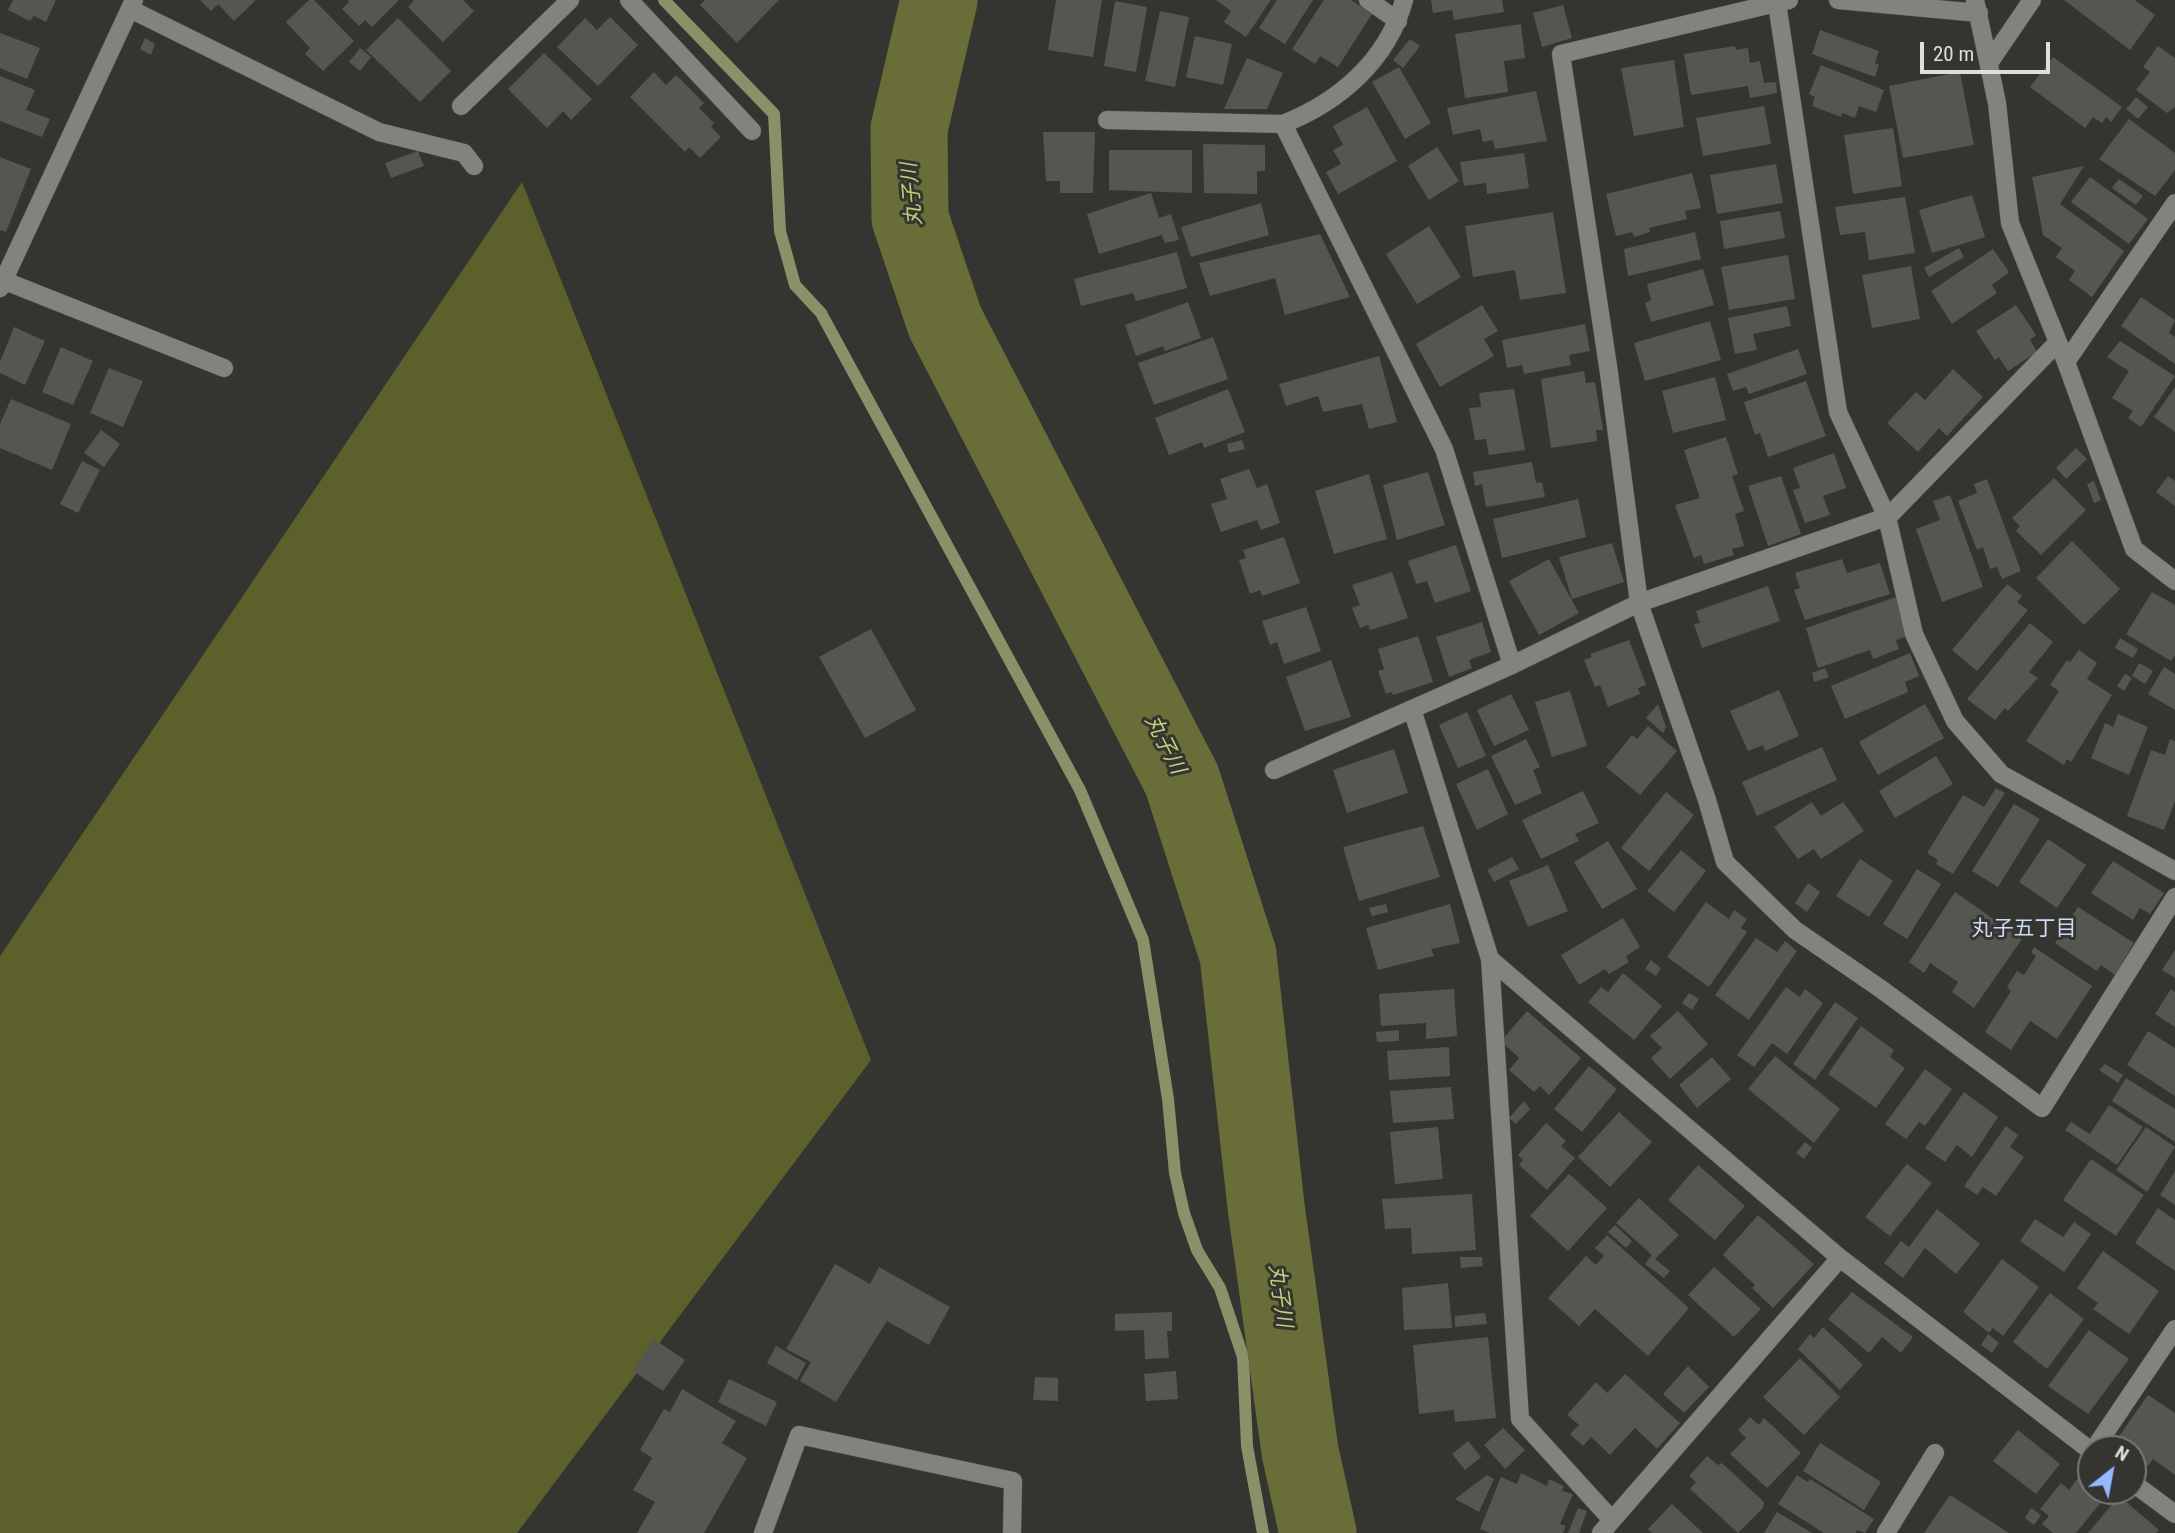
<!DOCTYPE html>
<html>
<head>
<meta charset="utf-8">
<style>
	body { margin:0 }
	#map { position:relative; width:2175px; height:1533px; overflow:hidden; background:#343530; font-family:"Roboto Condensed",sans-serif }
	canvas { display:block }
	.north { position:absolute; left:2077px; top:1435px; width:70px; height:70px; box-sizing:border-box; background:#343530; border:2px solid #787974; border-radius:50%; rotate:31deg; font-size:19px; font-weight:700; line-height:28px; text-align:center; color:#dededb }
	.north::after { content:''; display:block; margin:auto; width:24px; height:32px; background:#94b7fd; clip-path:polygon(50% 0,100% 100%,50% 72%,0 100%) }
	.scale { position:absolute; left:1920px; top:42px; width:130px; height:32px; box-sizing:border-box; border:4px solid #dededb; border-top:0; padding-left:9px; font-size:21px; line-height:24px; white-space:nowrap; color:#dededb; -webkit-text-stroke:5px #343530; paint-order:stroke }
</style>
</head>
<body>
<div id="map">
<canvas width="2175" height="1533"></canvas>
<div class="north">N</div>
<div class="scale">20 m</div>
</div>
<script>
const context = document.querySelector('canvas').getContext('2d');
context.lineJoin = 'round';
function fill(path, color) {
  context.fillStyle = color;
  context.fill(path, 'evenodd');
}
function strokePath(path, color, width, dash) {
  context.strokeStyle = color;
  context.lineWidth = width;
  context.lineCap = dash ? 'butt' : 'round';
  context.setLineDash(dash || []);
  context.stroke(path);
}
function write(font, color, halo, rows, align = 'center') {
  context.font = font + ' "Roboto Condensed","Noto Sans JP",sans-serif';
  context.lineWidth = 6;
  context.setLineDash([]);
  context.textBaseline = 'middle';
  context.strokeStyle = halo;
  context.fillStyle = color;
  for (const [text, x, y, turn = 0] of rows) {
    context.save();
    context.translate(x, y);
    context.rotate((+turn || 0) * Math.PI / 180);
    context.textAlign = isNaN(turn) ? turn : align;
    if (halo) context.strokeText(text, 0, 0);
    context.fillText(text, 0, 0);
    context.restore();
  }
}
const forest = new Path2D(`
	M522,182L871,1060L517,1533H0V956Z`);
const stream = new Path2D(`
	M664,0L774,114L780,231L795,285L821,313L1080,790L1143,940L1168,1099L1175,1173L1184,1213L1197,1250L1220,1288L1243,1357L1247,1446L1263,1533`);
const river = new Path2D(`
	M939,0L909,129L910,218L945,322L1182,780L1238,955L1266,1206L1300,1451L1318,1533`);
const building = new Path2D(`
	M13,0H56L46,22L34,16L30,21L8,10Z
	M200,0H256L234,21L218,4L211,11Z
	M309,0H314L354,41L323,71L305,54L310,48L286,22Z
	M347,0H399L372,27L365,20L359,26L342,9L349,2Z
	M414,0H463L474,11L443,42L408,7Z
	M705,0H779L737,43L700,5Z
	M1056,0H1102L1093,57L1048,50Z
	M1216,0H1271L1246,37L1224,22L1231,11Z
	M1277,0H1313L1285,44L1259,28Z
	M1324,0H1351L1372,14L1338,67L1320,56L1315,64L1292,49Z
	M1431,0H1502L1504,12L1454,20L1452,10L1433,13Z
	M2064,0H2135L2155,15L2130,50Z
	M1115,1L1147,7L1136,72L1104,66Z
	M1563,5L1572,38L1542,47L1533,13Z
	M1160,11L1189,17L1175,87L1145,81Z
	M610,17L638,45L598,86L557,47L585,18L597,30Z
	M398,18L451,71L420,102L366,50Z
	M1521,24L1525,58L1504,61L1508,92L1465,98L1455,34Z
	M1820,30L1879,51L1875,63L1879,65L1875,77L1812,54Z
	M0,33L40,48L27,79L0,68Z
	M1195,36L1232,44L1223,85L1186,77Z
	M145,38L155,44L151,55L140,49Z
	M1410,39L1420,46L1403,68L1393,60Z
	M1735,46L1736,50L1748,48L1750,63L1760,61L1764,83L1776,82L1777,93L1750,98L1748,86L1691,95L1684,54Z
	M2158,46L2175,58V107L2167,113L2136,90L2150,72L2143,67Z
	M360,48L371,57L360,71L349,62Z
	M544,53L592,99L571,120L563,111L547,128L508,89Z
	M2053,57L2122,107L2111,122L2106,117L2102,123L2093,117L2085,128L2030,87Z
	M1247,58L1283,73L1267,109H1224Z
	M1674,60L1684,127L1634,136L1621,68Z
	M1821,65L1884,90L1876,112L1859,106L1855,118L1842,113L1841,117L1812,106L1815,97L1809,94Z
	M1399,67L1431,123L1405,139L1372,82Z
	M654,72L666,85L676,75L704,103L699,108L714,123L711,127L721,137L700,158L689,147L685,152L630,97Z
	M1960,72L1974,145L1903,158L1889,86Z
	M0,76L35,90L26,110L50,119L42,137L0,121Z
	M1536,91L1547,141L1495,149L1493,140L1483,142L1480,129L1453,135L1447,108Z
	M2136,97L2148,107L2138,119L2126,109Z
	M1764,106L1771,144L1703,156L1696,118Z
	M1367,107L1397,161L1338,194L1326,172L1341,164L1333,150L1343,145L1333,126Z
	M2129,119L2175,153V170L2155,196L2099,159Z
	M1893,128L1902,186L1853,194L1844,135Z
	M1043,132H1095L1093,193H1060V181H1046Z
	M1203,144L1265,145V171H1257V194L1204,193Z
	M1437,147L1459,181L1429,200L1408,166Z
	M1109,150H1192V193L1109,190Z
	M418,151L424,166L391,178L385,163Z
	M1524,153L1529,188L1487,194L1486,183L1464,186L1460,162Z
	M0,157L31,169L6,232L0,230Z
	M1776,164L1783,203L1717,214L1710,175Z
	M2084,166L2060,204L2124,251L2092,297L2069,280L2075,271L2056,257L2062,248L2043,235L2032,177Z
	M1692,173L1701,208L1685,211L1687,219L1649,228L1650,232L1634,237L1632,232L1616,236L1606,194Z
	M2090,177L2148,219L2129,244L2071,202Z
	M2119,179L2143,196L2136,205L2112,188Z
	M1151,193L1159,218L1171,214L1179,240L1165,243L1162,235L1099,254L1087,214Z
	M1972,195L1985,237L1932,253L1919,210Z
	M1905,197L1915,253L1869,260L1865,232L1840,235L1835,207Z
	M1261,203L1269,235L1191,257L1181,227Z
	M1780,211L1785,238L1724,249L1720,221Z
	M1553,212L1566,293L1520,300L1515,270L1473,277L1465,226Z
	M1429,226L1461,277L1417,304L1386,254Z
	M1695,232L1701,259L1628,276L1624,249Z
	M1320,234L1350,297L1285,315L1275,278L1210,296L1199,263Z
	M1959,248L1964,257L1929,277L1924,268Z
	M1993,249L2009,272L1992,285L1997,293L1952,324L1931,291Z
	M1177,252L1187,288L1136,301L1133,293L1081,306L1074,279Z
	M1788,255L1795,299L1729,310L1721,267Z
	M1911,266L1920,319L1872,328L1862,275Z
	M1703,269L1714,305L1651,322L1645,303L1651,300L1647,284Z
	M2141,297L2175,320L2169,333L2175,337V364L2121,326Z
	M1188,302L1201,338L1165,351L1163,346L1136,356L1125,325Z
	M1482,305L1498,331L1484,339L1494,356L1440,387L1416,344Z
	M2016,305L2036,335L2030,340L2037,352L2008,371L1999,357L1995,360L1976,331Z
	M1787,306L1791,326L1753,334L1757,350L1735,354L1728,318Z
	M1710,321L1721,360L1645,381L1634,343Z
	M1585,324L1590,351L1569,355L1571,365L1524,374L1522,365L1507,368L1502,340Z
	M14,327L45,341L25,385L0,373V362Z
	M1213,337L1228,379L1154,405L1138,363Z
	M2120,341L2175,376L2141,427L2128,418L2133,411L2112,398L2129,371L2107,357Z
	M61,347L93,361L73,405L42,392Z
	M1798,349L1807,374L1749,394L1746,387L1733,391L1727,374Z
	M1379,356L1397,422L1369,429L1362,404L1323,412L1318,396L1286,406L1279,384Z
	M109,368L143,381L123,427L90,413Z
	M1953,369L1983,397L1947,436L1939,428L1918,452L1887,423L1916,392L1925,400Z
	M1584,371L1586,383L1595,382L1603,430H1596L1597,441L1551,448L1541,379Z
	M1715,377L1726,420L1673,433L1662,391Z
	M1806,381L1826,436L1768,457L1760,433L1755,435L1744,402Z
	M2175,387V432L2154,417Z
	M1228,389L1245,432L1204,448L1202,442L1169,455L1155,418Z
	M1514,389L1525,450L1489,455L1486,439L1475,440L1469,408L1481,407L1479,393Z
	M11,399L71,424L52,470L0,448V424Z
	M101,430L120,444L104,467L84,453Z
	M1726,437L1738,474L1732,476L1744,511L1735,514L1744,546L1732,549L1734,555L1704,564L1701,555L1694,558L1675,505L1700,498L1684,450Z
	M1242,440L1245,449L1229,453L1227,444Z
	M2076,448L2087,459L2066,479L2056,468Z
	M1834,453L1846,488L1823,496L1830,515L1805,523L1793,490L1800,488L1793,468Z
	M82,461L100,470L78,513L60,504Z
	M1532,462L1536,483L1542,482L1545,497L1486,507L1482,484L1475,486L1473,472Z
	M1249,469L1257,488L1267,484L1280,523L1261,530L1257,520L1221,532L1211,504L1227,499L1220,479Z
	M1428,472L1445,525L1397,540L1383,485Z
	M1369,474L1387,539L1334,554L1315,491Z
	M1781,476L1801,534L1768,546L1748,486Z
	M2168,476L2175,481V506L2156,492Z
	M2054,478L2086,510L2041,555L2016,531L2020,526L2012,518Z
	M1987,479L2021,571L2002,579L1997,567L1990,569L1983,547L1977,550L1958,501L1977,493L1974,484Z
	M2094,481L2101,500L2094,503L2087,484Z
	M1950,495L1983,587L1942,602L1916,529L1940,520L1933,501Z
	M1578,499L1586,537L1502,558L1493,519Z
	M1284,537L1300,583L1262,596L1260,590L1250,594L1239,560L1246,558L1243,550Z
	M2072,541L2120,589L2084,625L2036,578Z
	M1612,543L1624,582L1572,599L1559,557Z
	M1456,545L1471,591L1435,603L1427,581L1416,584L1408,561Z
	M1549,559L1579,613L1539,635L1509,581Z
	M1842,559L1847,573L1880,563L1890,594L1805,620L1794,590L1800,588L1795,573Z
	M1392,572L1408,618L1370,630L1368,625L1360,628L1352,608L1360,605L1352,585Z
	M2007,584L2022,596L2017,602L2028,610L1977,671L1952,650Z
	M1768,586L1780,621L1702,648L1694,624L1700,623L1696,611Z
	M2152,592L2175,605V655L2171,661L2126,634Z
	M1896,597L1908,636L1896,640L1899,649L1873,659L1870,650L1818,668L1806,628Z
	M1306,607L1321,651L1284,664L1277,642L1270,645L1262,621Z
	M1482,622L1491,652L1469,660L1472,668L1449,677L1436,637Z
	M2030,623L2053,642L2029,672L2038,678L2008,711L2005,708L1995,720L1967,699Z
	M871,629L916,710L865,738L819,657Z
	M1418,636L1433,682L1393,695L1392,692L1386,694L1378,671L1384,669L1378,649Z
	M2120,638L2138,649L2133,658L2115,648Z
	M1629,640L1646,685L1638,688L1640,694L1608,707L1600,685L1595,687L1584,660L1592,657L1590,654Z
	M2079,650L2097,663L2087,679L2112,695L2071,762L2067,759L2064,765L2026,741L2059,691L2050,685L2067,660L2070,662Z
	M1910,653L1919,676L1905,682L1908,692L1845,719L1831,686Z
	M1331,660L1351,717L1305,731L1286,677Z
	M2139,663L2153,671L2145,684L2132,676Z
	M2164,667L2175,674V710L2148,694Z
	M1825,668L1829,677L1814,682L1812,673Z
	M2125,674L2132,678L2124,691L2117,686Z
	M1779,690L1799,736L1765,751L1763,745L1748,751L1730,711Z
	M1570,691L1587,746L1552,757L1535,702Z
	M1511,694L1529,730L1494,746L1477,710Z
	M1658,704L1666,727L1663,733L1646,718Z
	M1925,704L1944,738L1878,775L1859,742Z
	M1467,712L1486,756L1458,768L1439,725Z
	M2118,714L2148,727L2129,775L2091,758L2105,723L2113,727Z
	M1648,726L1677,751L1640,795L1606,767L1632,735L1637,739Z
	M1526,739L1540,767L1533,770L1542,793L1515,805L1491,756Z
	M2170,739L2175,741V801L2164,830L2127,816L2151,750L2165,755Z
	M1822,747L1837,780L1757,816L1742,782Z
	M1394,749L1408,793L1347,813L1333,770Z
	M1936,756L1953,784L1895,818L1879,791Z
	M1488,769L1508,814L1477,830L1456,784Z
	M1996,788L2005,793L1953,874L1936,864L1938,860L1927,853L1963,795L1984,807Z
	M1583,791L1599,823L1575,834L1579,841L1541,859L1522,820Z
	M1666,792L1694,815L1649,871L1621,848Z
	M1812,802L1821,816L1843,802L1864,831L1821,859L1814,849L1798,859L1774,827Z
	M2014,804L2040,819L1998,887L1972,871Z
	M1423,826L1440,877L1359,901L1343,847Z
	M2048,839L2086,865L2057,908L2019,882Z
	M1608,841L1637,889L1602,909L1574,862Z
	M1681,850L1706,871L1674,912L1647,891Z
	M1512,857L1519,869L1494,882L1487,870Z
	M1860,859L1893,881L1869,917L1836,896Z
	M2113,861L2164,893L2150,914L2140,908L2133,920L2091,893Z
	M1548,865L1568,911L1528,927L1509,881Z
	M1917,869L1941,884L1907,939L1883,924Z
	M1808,883L1820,892L1807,912L1795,903Z
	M1955,892L2022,939L1974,1008L1952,992L1958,982L1930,963L1924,973L1909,962Z
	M1706,902L1729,919L1734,910L1747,919L1741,928L1747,932L1709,987L1667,957Z
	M1386,904L1388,912L1372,916L1369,908Z
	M1450,904L1460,943L1431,949L1434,956L1378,970L1366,928Z
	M2078,907L2134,943L2115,975L2101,965L2097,971L2055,943Z
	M1623,918L1640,947L1626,956L1629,962L1609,974L1605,969L1579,985L1561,955Z
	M1756,938L1777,952L1785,941L1797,951L1749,1020L1715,995Z
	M2034,947L2092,986L2057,1039L2030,1021L2011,1050L1985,1032L2011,991L2007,987L2017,971L2024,975L2036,956L2031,952Z
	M2175,950V978L2162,970Z
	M1651,960L1661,968L1656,976L1645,969Z
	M1623,973L1662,1006L1634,1040L1588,1002L1601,987L1608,992Z
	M1786,987L1800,997L1805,989L1823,1003L1787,1054L1772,1043L1754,1067L1737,1055Z
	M1454,989L1457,1036L1426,1039V1023L1381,1026L1379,994Z
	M2171,989L2175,992V1027L2155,1014Z
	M1689,993L1699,999L1692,1010L1682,1003Z
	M1835,1002L1858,1018L1815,1080L1793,1064Z
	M1527,1011L1581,1058L1549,1095L1540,1086L1534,1092L1509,1070L1519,1058L1501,1041Z
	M1678,1011L1708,1044L1670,1079L1651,1058L1662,1048L1650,1036Z
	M1861,1026L1894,1050L1890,1057L1905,1068L1876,1108L1828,1074Z
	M1399,1030V1041L1377,1042L1376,1032Z
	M2148,1031L2175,1048V1096L2127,1065Z
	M1449,1047L1450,1076L1389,1080L1387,1051Z
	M1775,1056L1840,1109L1814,1143L1748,1089Z
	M1712,1057L1731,1079L1697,1108L1679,1085Z
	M2105,1064L2123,1075L2118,1083L2099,1070Z
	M1589,1066L1617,1089L1582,1132L1554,1109Z
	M1925,1069L1952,1089L1925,1126L1919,1122L1906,1139L1885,1124Z
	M2126,1078L2175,1109V1142L2112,1101Z
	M1451,1087L1454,1119L1393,1123L1390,1091Z
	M1964,1092L1998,1117L1972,1157L1957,1145L1945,1162L1925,1148Z
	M1524,1101L1530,1109L1516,1124L1509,1118Z
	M2109,1105L2143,1127L2117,1165L2065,1130L2071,1122L2090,1134Z
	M1619,1112L1652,1142L1610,1187L1578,1157Z
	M1546,1123L1566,1141L1561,1146L1575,1158L1547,1190L1519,1165L1523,1160L1518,1155Z
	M2006,1126L2018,1135L2010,1147L2024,1157L1996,1196L1983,1187L1977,1195L1964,1186Z
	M1438,1127L1443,1179L1395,1184L1390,1132Z
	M2146,1127L2175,1147L2147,1192L2116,1170Z
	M1805,1142L1812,1148L1804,1159L1796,1153Z
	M2091,1159L2144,1195L2116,1236L2063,1200Z
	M1907,1164L1932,1183L1890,1236L1865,1217Z
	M1698,1165L1745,1206L1715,1240L1668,1200Z
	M2175,1171V1205L2160,1195Z
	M1569,1174L1607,1208L1568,1251L1530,1216Z
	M1472,1194L1476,1250L1412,1254L1411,1228L1385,1229L1382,1199Z
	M1639,1198L1679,1235L1655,1259L1670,1271L1664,1278L1645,1264L1652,1255L1616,1223Z
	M2158,1208L2175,1220V1271L2135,1243Z
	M1937,1209L1980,1244L1956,1274L1925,1248L1903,1278L1884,1263L1901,1241L1909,1247Z
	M1758,1215L1814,1264L1773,1308L1752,1288L1755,1285L1723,1255Z
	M2035,1219L2063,1237L2074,1222L2091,1234L2064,1272L2020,1241Z
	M1615,1225L1632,1241L1626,1248L1608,1232Z
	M1607,1235L1689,1308L1648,1356L1595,1309L1579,1326L1548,1298L1586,1256L1596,1265L1604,1256L1595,1248Z
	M2103,1251L2159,1291L2129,1334L2093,1309L2098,1303L2077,1288Z
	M1460,1257H1482L1483,1266L1461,1268Z
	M2002,1259L2039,1287L2003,1336L1993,1328L1989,1333L1963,1312Z
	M835,1264L870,1284L879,1267L950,1307L929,1345L887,1321L836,1402L800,1381L811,1362L786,1349Z
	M1714,1267L1761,1309L1734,1337L1688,1295Z
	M1448,1283L1452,1328L1404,1330L1402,1288Z
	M1852,1292L1913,1337L1901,1353L1882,1337L1869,1353L1828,1319Z
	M2050,1293L2084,1319L2047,1369L2013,1342Z
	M1172,1312V1331H1167L1169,1358L1145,1359L1144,1330L1115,1331V1314Z
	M1485,1313L1487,1324L1455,1327V1316Z
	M1823,1327L1863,1365L1840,1390L1798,1349L1810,1334L1814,1338Z
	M2089,1330L2129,1359L2088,1414L2048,1386Z
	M1988,1334L1999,1343L1992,1353L1981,1345Z
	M1488,1337L1496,1418L1455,1422L1454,1410L1419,1414L1413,1345Z
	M654,1339L685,1360L663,1391L633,1371Z
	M776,1346L806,1363L797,1380L767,1363Z
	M1800,1358L1840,1397L1804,1435L1763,1397Z
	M1688,1366L1709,1387L1684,1413L1663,1394Z
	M1176,1371L1178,1399L1146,1401L1144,1374Z
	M1625,1374L1680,1423L1657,1449L1635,1428L1610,1455L1591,1437L1583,1446L1570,1434L1579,1425L1567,1415L1596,1382L1607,1393Z
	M1035,1377L1058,1378V1401L1033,1400Z
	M729,1379L777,1402L766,1426L718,1402Z
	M682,1389L736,1421L722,1443L747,1458L704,1533H637L655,1502L633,1490L652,1458L640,1450L664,1409L670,1412Z
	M2148,1395L2175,1413V1475L2153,1459L2148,1466L2133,1455V1449H2125L2115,1442Z
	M1750,1417L1759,1425L1764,1418L1801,1453L1767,1488L1730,1454L1746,1438L1738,1430Z
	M1503,1428L1525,1450L1505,1469L1484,1445Z
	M2018,1430L2060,1464L2036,1494L1993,1461Z
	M1468,1441L1481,1457L1465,1470L1452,1454Z
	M1820,1443L1881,1482L1864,1510L1803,1471Z
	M1707,1456L1718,1465L1722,1463L1764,1502L1763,1508L1738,1533L1690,1489L1696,1482L1689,1476Z
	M2084,1470L2091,1476V1491H2110L2076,1533H2053L2042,1524L2049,1516L2040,1509L2061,1483L2069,1490Z
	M1521,1473L1547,1486L1549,1479L1564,1486L1562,1491L1573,1494L1560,1524L1566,1526L1563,1533H1490L1480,1529L1501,1477L1517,1484Z
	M1487,1475L1494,1479L1479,1512L1455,1499Z
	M1797,1475L1808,1482L1810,1479L1874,1519L1865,1533L1857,1530L1856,1533H1824L1778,1504Z
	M1950,1495L2009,1533H1924Z
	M2119,1496L2159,1530L2156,1533H2088Z
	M1672,1504L1703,1533H1652L1648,1529Z
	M1578,1508L1587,1511L1579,1533H1568Z
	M2031,1508L2041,1515L2034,1525L2025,1518Z
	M1777,1512L1812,1533H1764Z`);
const street = new Path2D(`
	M629,0L752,131
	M1368,0L1398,21
	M1789,0L1561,54L1609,373L1639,603L1707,800L1725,862L1795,930L1881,989L2042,1108L2175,897
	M1838,0L1979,13
	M1975,0L1997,103L2010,223L2066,362L2134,549L2175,581
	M1777,3L1838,412L1887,517L1914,634L1955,721L2001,774L2175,871
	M130,9L379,132L464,153L474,166
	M1989,63L2032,0
	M461,106L570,0
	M1107,120L1283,124C1339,102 1388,60 1404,0
	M1283,124L1444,449L1512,665
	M0,279L224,368
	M0,288L134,0
	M2066,362L2175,203
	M1412,709L1490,959L1520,1419L1612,1520
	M1274,770L1512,665L1639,603L1889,516L2058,342
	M1490,959L1840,1258L2091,1451
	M2094,1449L2175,1329
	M2133,1483L2175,1514
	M763,1533L799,1435L1013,1481L1012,1533
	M1601,1533L1840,1258
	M1886,1533L1935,1453`);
const waterNames = [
	["丸子川",913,194,-95],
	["丸子川",1164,745,63],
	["丸子川",1279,1296,82]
];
const neighbourhoodNames = [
	["丸子五丁目",2024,930]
];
fill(forest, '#5c612b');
strokePath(stream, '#8c9069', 12);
strokePath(river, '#696e38', 77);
fill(building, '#555651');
strokePath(street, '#52534f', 19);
strokePath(street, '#82837d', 18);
write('italic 21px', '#c4ce7b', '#343530', waterNames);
write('21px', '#cddbf6', '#343530', neighbourhoodNames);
</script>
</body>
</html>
